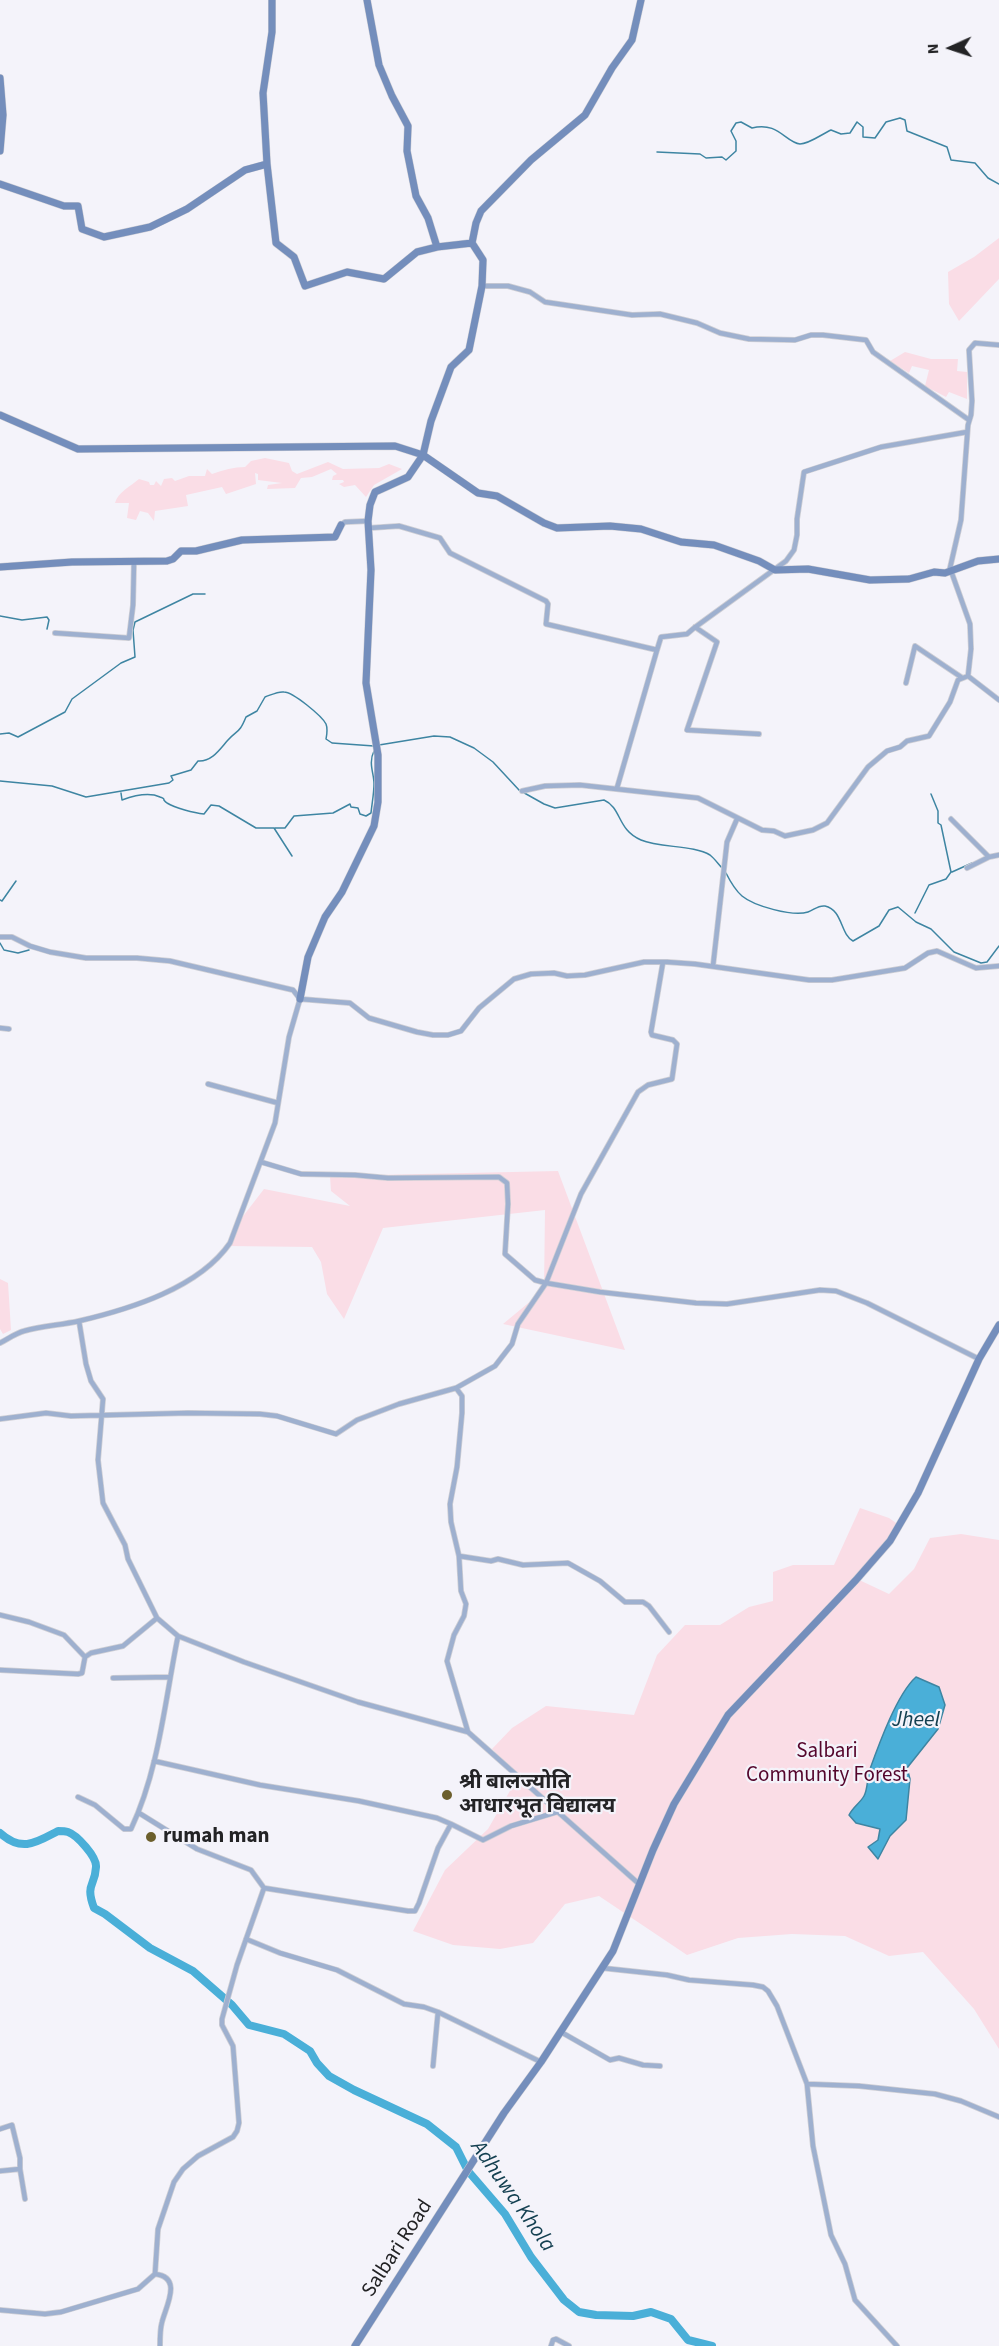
<!DOCTYPE html>
<html>
<head>
<meta charset="utf-8">
<style>
	body { margin:0 }
	#map { position:relative; width:999px; height:2346px; overflow:hidden; background:#f4f3fa; font-family:"Source Sans 3",sans-serif }
	canvas { display:block }
	.north { position:absolute; left:921px; top:18px; width:60px; height:60px; -webkit-text-stroke:4px #f4f3fa; paint-order:stroke; rotate:267deg; font-size:16px; font-weight:700; line-height:24px; text-align:center; color:#232325 }
	.north::after { content:''; display:block; margin:auto; width:21px; height:27px; background:#232325; clip-path:polygon(50% 0,100% 100%,50% 72%,0 100%) }
</style>
</head>
<body>
<div id="map">
<canvas width="999" height="2346"></canvas>
<div class="north">N</div>
</div>
<script>
const context = document.querySelector('canvas').getContext('2d');
context.lineJoin = 'round';
function fill(path, color) {
  context.fillStyle = color;
  context.fill(path, 'evenodd');
}
function strokePath(path, color, width, dash) {
  context.strokeStyle = color;
  context.lineWidth = width;
  context.lineCap = dash ? 'butt' : 'round';
  context.setLineDash(dash || []);
  context.stroke(path);
}
function write(font, color, halo, rows, align = 'center') {
  context.font = font + ' "Source Sans 3","Noto Sans Devanagari",sans-serif';
  context.lineWidth = 4.5;
  context.setLineDash([]);
  context.textBaseline = 'middle';
  context.strokeStyle = halo;
  context.fillStyle = color;
  for (const [text, x, y, turn = 0] of rows) {
    context.save();
    context.translate(x, y);
    context.rotate((+turn || 0) * Math.PI / 180);
    context.textAlign = isNaN(turn) ? turn : align;
    if (halo) context.strokeText(text, 0, 0);
    context.fillText(text, 0, 0);
    context.restore();
  }
}
const green = new Path2D(`
	M999,238V279L959,321L949,304L948,272L974,257Z
	M905,352L931,359H958L957,371L967,372V399L949,392L946,397L925,386L929,370L912,366L909,373L890,361Z
	M265,458L289,463L292,471L297,474L328,462L343,469L379,468L389,464L402,469L374,485L366,497L355,485L344,487L339,484L344,482L343,480H332L333,476L337,474L331,469L312,477L301,478L295,488L267,489L268,485L282,483L258,480V474L255,473L256,484L226,494L222,487L186,495L188,506L155,511L154,521L148,513L140,511L136,520L127,518L129,503H115C118,492 131,486 139,479L149,482L150,485H154L156,481L161,486L164,479L172,478L175,481L189,476H205L207,469L212,474C223,470 234,467 245,467L251,461Z
	M558,1171L625,1350L503,1324L544,1290L545,1210L383,1228L344,1319L327,1294L321,1262L312,1247L228,1246L234,1228L264,1189L350,1206L331,1191L330,1176Z
	M0,1279L8,1283L11,1330L3,1334L0,1329Z
	M860,1508L889,1518L899,1525L855,1578L889,1594L914,1569L930,1538L961,1534L999,1540V2049L974,2009L923,1952L889,1956L845,1936L792,1934L738,1938L687,1955L599,1896L565,1904L533,1943L500,1949L453,1945L413,1931L445,1870L488,1829L511,1789L514,1771L492,1749L512,1728L546,1706L634,1715L657,1655L685,1625H720L749,1607L773,1601V1572L793,1565H834Z`);
const water = new Path2D(`
	M916,1677L939,1687L945,1705L938,1729L907,1768L910,1779L906,1820L890,1836L878,1859L868,1847L878,1840L880,1829L856,1823L849,1815C853,1807 860,1803 864,1796C868,1789 867,1777 870,1769C879,1744 897,1694 916,1677Z`);
const stream = new Path2D(`
	M657,152L700,154L706,158L722,157L726,160L736,151V141L731,131L736,123L741,122L752,128C778,121 786,143 800,144C809,144 822,134 831,130L841,134L850,133L857,122L863,127V137L875,138L886,122L900,118L905,120L907,131L947,147L951,160L975,163L988,178L999,184
	M0,616L22,620L47,617L49,620L47,629
	M0,734L9,733L18,737L65,712L72,699L121,663L135,657L133,630L135,622L193,594H205
	M379,745L434,736L450,737L474,748L493,762L519,790L544,804L555,808L604,800C622,808 617,830 641,840C660,848 694,845 710,855C715,859 719,865 723,869
	M0,781L52,786L86,797L169,783L173,780L171,776L191,770L198,761C212,762 220,749 228,740C238,729 239,734 246,717L257,711L265,697C271,695 278,691 284,692C293,692 322,716 326,724C328,729 327,733 326,739L332,743L374,746
	M121,793L122,800C133,796 149,792 160,797C168,800 160,798 167,803C175,808 194,813 204,814L211,805L219,806L256,828H274L292,856
	M275,828H285L294,816L333,813L350,804L351,807L358,808L360,814L366,816L371,813C372,803 374,793 374,784C374,773 368,763 374,751
	M952,872L972,863
	M726,873C730,881 735,890 742,896C754,906 793,917 808,912C814,910 818,905 825,906C843,910 840,934 853,941L879,926L889,910L898,907L916,922L931,929L954,952L981,963L987,962L999,946
	M0,900L2,901L16,881
	M915,913L929,885L946,879L951,872L941,825L938,823V811L931,794
	M0,943L4,950L18,953L29,950`);
const river = new Path2D(`
	M0,1833C22,1853 37,1842 58,1831C61,1831 65,1831 68,1832C77,1835 97,1857 96,1867C95,1887 85,1883 94,1908L105,1914L150,1948L193,1971L232,2005L249,2025L284,2034L310,2051L317,2063L329,2076L354,2090L427,2124L456,2147L468,2171L505,2214L531,2257L564,2300L579,2312L596,2315L633,2316L651,2312L671,2319L688,2340L712,2346`);
const street = new Path2D(`
	M482,286H508L530,292L545,302L632,315L660,314L697,323L720,333L749,339L795,340L811,335H823L866,340L873,352L969,420
	M999,345L975,343L969,350L972,401L971,415L968,425L961,520L950,568L970,624L971,649L968,676L999,700
	M341,525L345,522L368,521
	M369,528L399,526L440,538L450,553L546,601L548,604L546,624L657,650L617,788
	M695,627L717,642L687,730L759,734
	M55,633L129,638L133,605L134,561
	M657,650L661,637L687,634L694,628L786,561L794,550L797,535V519L804,472L881,447L967,432
	M906,683L915,646L961,677
	M522,791L545,786L580,785L698,798L762,830L774,831L785,836L813,830L827,823L868,767L887,751L900,747L907,741L929,736L950,702L958,680L968,676
	M951,819L989,857
	M967,868L989,857L999,855
	M0,937H12L30,946L50,952L86,958H137L170,961L293,990L300,999L350,1003L369,1018L417,1032L433,1035H448L461,1031L479,1008L514,979L531,974L554,973L567,976L585,975L644,962H667L695,964L809,980H832L905,968L928,953L937,951L976,968L999,966
	M713,966L727,842L737,819
	M0,1028L9,1029
	M208,1084L278,1103
	M261,1162L301,1174L355,1175L388,1178L499,1177L507,1183L508,1204L505,1254L535,1280L546,1283L581,1194L638,1092L648,1085L672,1079L677,1044L673,1040L652,1035L651,1032L663,962
	M79,1321L86,1364L91,1381L103,1399L98,1460L103,1503L125,1545L128,1559L157,1618L178,1636
	M0,1343C8,1339 16,1333 24,1331C42,1326 61,1325 79,1321C130,1309 199,1288 230,1243L275,1123L289,1037L300,999
	M456,1388L462,1396V1413L457,1467L450,1504L451,1522L459,1556L461,1591L466,1604L464,1616L454,1635L447,1661L468,1732
	M0,1419L46,1413L71,1416L188,1413L260,1414L277,1416L336,1434L357,1420L399,1404L456,1388L495,1366L512,1344L518,1324L546,1283L600,1292L696,1303L727,1304L820,1290L836,1291L867,1303L979,1359
	M459,1556L491,1561L498,1559L523,1565L568,1563L600,1581L625,1602H643L649,1606L669,1632
	M0,1615L29,1622L64,1635L85,1657
	M0,1670L78,1674L82,1673L85,1657L91,1653L123,1646L157,1618
	M113,1678L170,1677
	M154,1761L260,1785L359,1801L437,1818L451,1824
	M78,1797L95,1805L124,1829H131C159,1770 165,1700 178,1636L244,1662L358,1702L468,1732L639,1884
	M139,1813L197,1849L251,1870L264,1888L408,1911H415L419,1903L438,1848L451,1824L483,1840L511,1826L557,1812
	M246,1939L280,1953L337,1970L404,2004L424,2007L438,2012L541,2062
	M602,1968L667,1975L689,1980L753,1985L763,1987L768,1991L777,2006L807,2084L813,2146L831,2235L845,2264L855,2300L897,2346
	M561,2032L610,2060L619,2058L643,2065L660,2066
	M433,2066L438,2012
	M807,2084L859,2086L935,2094L961,2101L999,2117
	M0,2129L12,2125L20,2158V2169
	M0,2171L20,2169L25,2199
	M0,2310L45,2314L61,2312L138,2289L155,2274
	M160,2346C160,2338 160,2329 162,2322C166,2306 183,2277 155,2274L158,2229L174,2182L183,2169L198,2156L233,2137L237,2131L239,2123L233,2046L222,2025V2019L237,1965L264,1888
	M551,2346L553,2340L556,2339L569,2346`);
const secondary = new Path2D(`
	M272,0V32L263,93L267,164L276,243L294,257L305,286L347,272L384,279L417,252L437,247
	M367,0L379,65L392,96L408,126L407,151L416,196L428,218L437,247L472,243
	M0,78L3,115L0,151
	M0,184L64,206H78L82,229L104,237L150,227L187,209L245,170L267,164
	M0,415L78,449L395,446L423,455L478,493L497,496L544,523L557,528L610,526L641,529L681,542L714,545L759,561L775,570L808,569L870,580L909,579L934,572L945,573L978,561L999,559
	M0,567L72,562L167,561L173,559L181,551H196L242,540L335,537L341,525
	M300,999L308,957L325,917L342,892L374,826L378,802V755L366,683L371,570L368,521L370,505L375,492L408,477L423,455L431,421L451,367L469,350L482,286L483,260L472,243L476,223L481,211L531,160L585,115L612,68L632,40L641,0
	M355,2346L504,2113L541,2062L613,1951L653,1850L674,1804L728,1715L856,1580L890,1541L918,1493L979,1359L999,1325`);
const markers = [
	[447,1795,6,"#6c5f2c"],
	[151,1837,6,"#6c5f2c"]
];
const parkNames = [
	["Salbari",827,1752],
	["Community Forest",827,1776]
];
const poiNames = [
	["श्री बालज्योति",459,1783],
	["आधारभूत विद्यालय",459,1807],
	["rumah man",163,1837]
];
const streetNames = [
	["Salbari Road",398,2249,-57]
];
const waterNames = [
	["Jheel",916,1721],
	["Adhuwa Khola",512,2197,55]
];
fill(green, '#fadde6');
fill(water, '#4aafd8');
strokePath(water, '#3e85a2', 1.5);
strokePath(stream, '#3e85a2', 1.5);
strokePath(river, '#4aafd8', 8);
strokePath(street, '#ceced4', 6);
strokePath(secondary, '#ceced4', 8);
strokePath(street, '#9eb0cf', 4.5);
strokePath(secondary, '#748ebc', 7);
for (const [x, y, r, color] of markers) {
  const dot = new Path2D();
  dot.arc(x, y, r, 0, 2 * Math.PI);
  context.fillStyle = color;
  context.fill(dot);
  strokePath(dot, '#f4f3fa', 2);
}
write('21px', '#54062c', '#f4f3fa', parkNames);
write('bold 21px', '#232325', '#f4f3fa', poiNames, 'left');
write('21px', '#232325', '#f4f3fa', streetNames);
write('italic 22px', '#144051', '#f4f3fa', waterNames);
</script>
</body>
</html>
